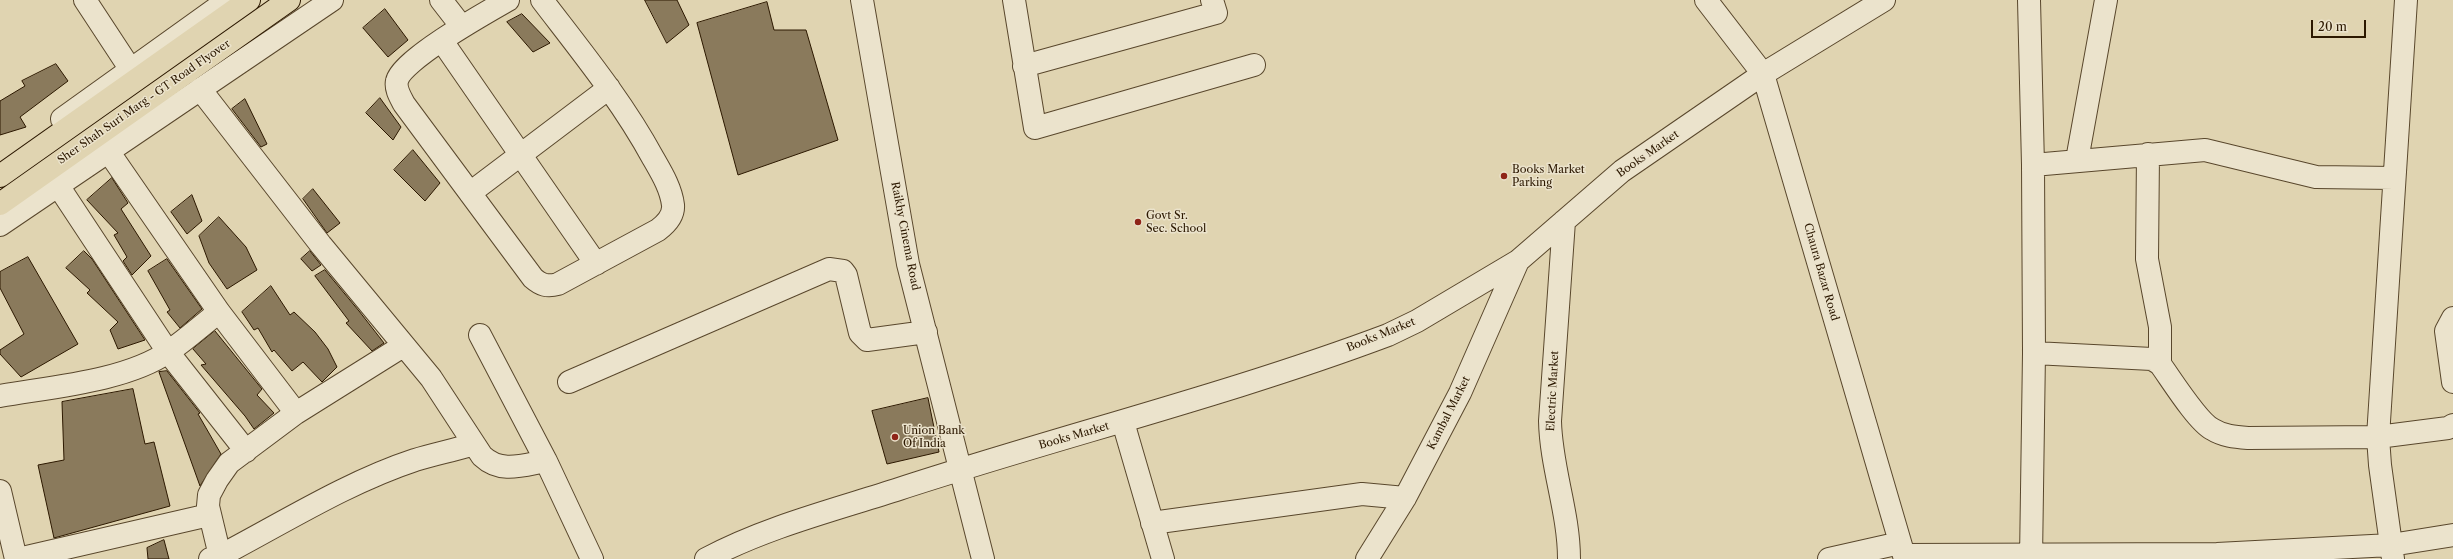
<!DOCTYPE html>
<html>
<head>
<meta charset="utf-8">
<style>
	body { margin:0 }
	#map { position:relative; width:2453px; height:559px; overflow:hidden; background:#e0d4b1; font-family:"Libre Caslon Text",serif }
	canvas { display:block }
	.scale { position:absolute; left:2311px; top:20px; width:55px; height:18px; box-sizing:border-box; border:2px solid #2c1800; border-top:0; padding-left:5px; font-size:12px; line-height:14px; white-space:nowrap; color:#2c1800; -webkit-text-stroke:3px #ebe3cc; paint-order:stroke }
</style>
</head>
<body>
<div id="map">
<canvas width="2453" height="559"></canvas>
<div class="scale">20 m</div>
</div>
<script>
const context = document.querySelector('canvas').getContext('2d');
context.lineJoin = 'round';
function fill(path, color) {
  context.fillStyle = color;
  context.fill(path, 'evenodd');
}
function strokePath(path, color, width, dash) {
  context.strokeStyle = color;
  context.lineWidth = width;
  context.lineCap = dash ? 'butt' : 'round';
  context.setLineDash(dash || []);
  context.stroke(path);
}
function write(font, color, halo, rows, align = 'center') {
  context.font = font + ' "Libre Caslon Text",serif';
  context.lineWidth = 3;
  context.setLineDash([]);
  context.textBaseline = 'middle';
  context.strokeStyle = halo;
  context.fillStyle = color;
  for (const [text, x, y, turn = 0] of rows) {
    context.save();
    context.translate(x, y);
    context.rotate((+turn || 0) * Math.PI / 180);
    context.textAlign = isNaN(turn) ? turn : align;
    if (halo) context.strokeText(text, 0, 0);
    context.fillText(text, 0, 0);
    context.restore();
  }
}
const building = new Path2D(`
	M645,0H677L689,25L667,43Z
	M767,2L774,30H806L838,140L738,175L697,23Z
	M385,9L408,40L388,57L363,28Z
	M522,14L550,43L533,52L507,22Z
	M56,64L68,81L20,117L26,127L0,135V101L25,86L22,81Z
	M380,98L401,127L393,140L366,113Z
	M245,99L267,144L261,147L232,109Z
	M413,150L440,183L425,201L394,170Z
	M112,178L128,203L121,209L151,256L132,275L123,261L127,257L114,235L118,233L87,200Z
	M313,189L340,223L327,233L303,199Z
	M192,195L202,221L187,234L171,212Z
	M219,217L246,247L257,270L227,289L209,263L199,236Z
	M84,251L92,259L145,340L118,349L110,330L118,322L87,293L90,290L66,268Z
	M310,251L321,265L312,271L301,259Z
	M28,257L78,344L21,377L0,354V350L24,334L0,288V272Z
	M167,259L202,309L180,328L167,312L170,310L148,271Z
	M325,270L359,311L384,343L372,351L346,323L349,321L315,276Z
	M271,286L290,315L294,312L315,332L328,349L337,367L322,382L303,362L292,371L274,350L272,352L258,328L254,330L242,312Z
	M215,331L262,389L257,395L274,413L254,429L245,416L201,365L206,364L193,349Z
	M167,371L200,413L198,414L221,454L200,486L159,372Z
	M133,389L145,444L154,442L170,506L54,538L38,465L64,460L62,402Z
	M928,398L939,452L887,464L872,411Z
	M164,540L169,559H148L147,548Z`);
const minor = new Path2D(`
	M85,0L131,70
	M441,0L462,27
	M508,0C487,12 401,60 397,81C395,89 401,98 404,104L533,278C541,285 547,287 558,284L658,230C666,224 674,216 673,205C671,188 661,172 653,158C622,101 581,51 542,0
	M862,0L908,264L983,559
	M1014,0L1035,128L1254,65
	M1706,0L1763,74L1905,559
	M2029,0L2033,165L2034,353L2031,559
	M442,41L596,264
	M1024,66L1216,13L1212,0
	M200,89L321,245L431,378L482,456C501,474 523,465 546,461
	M62,119L228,0
	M108,151L219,312L296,413
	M2148,154L2147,259L2160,327V364
	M2077,160L2106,0
	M2033,165L2205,150L2316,177L2394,178
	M57,184L168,352L246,451
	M470,193L609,88
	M1564,221L1550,421C1551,468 1569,512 1569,559
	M0,225L332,0
	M2453,318L2446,331L2453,382
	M480,335L546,461L592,559
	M2034,353L2152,359L2160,364C2171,379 2197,421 2212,429C2223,436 2235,437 2248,438L2378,437L2448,428L2453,425
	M569,382L829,269L843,271L846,275L860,333L867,340L926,332
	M0,396C51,387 126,381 168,352C186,340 202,325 219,312
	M1123,422L1163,559
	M0,491L16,559
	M1152,523L1362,494L1405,498
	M1904,555L2217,554L2391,545L2453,535
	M220,556C283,523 348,482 415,460C435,454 455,450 474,444
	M18,559L209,515
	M210,559L220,556L208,506L209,495L217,480L229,463L296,413L403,346
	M706,559C766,527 834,510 899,489C1061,436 1228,395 1388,335L1417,321L1518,261L1622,171L1763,74L1884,0
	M1367,559L1405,498L1460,393L1518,261
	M1829,559L1900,543
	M2393,559L2380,465L2378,437L2406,0`);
const major = new Path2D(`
	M0,176L249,0
	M0,204L289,0`);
const markers = [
	[1504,176,4,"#8f2418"],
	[1138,222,4,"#8f2418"],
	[895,437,4,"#8f2418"]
];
const streetNames = [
	["Sher Shah Suri Marg - GT Road Flyover",144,102,-35],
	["Books Market",1648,154,-35],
	["Raikhy Cinema Road",905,236,79],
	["Chaura Bazar Road",1821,272,74],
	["Books Market",1381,335,-22],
	["Electric Market",1553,391,-87],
	["Kambal Market",1449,413,-63],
	["Books Market",1074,436,-16]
];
const poiNames = [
	["Books Market",1512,170],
	["Parking",1512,183],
	["Govt Sr.",1146,216],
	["Sec. School",1146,229],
	["Union Bank",903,431],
	["Of India",903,444]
];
fill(building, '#8a7a5c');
strokePath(building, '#2c1800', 1);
strokePath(minor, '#59472c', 24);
strokePath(major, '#2c1800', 24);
strokePath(minor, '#ebe3cc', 22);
strokePath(major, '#e0d4b1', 22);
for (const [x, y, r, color] of markers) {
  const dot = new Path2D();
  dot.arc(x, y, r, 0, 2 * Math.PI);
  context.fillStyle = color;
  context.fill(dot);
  strokePath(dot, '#ebe3cc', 1.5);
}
write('11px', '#2c1800', '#ebe3cc', streetNames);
write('11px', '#2c1800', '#ebe3cc', poiNames, 'left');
</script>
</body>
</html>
